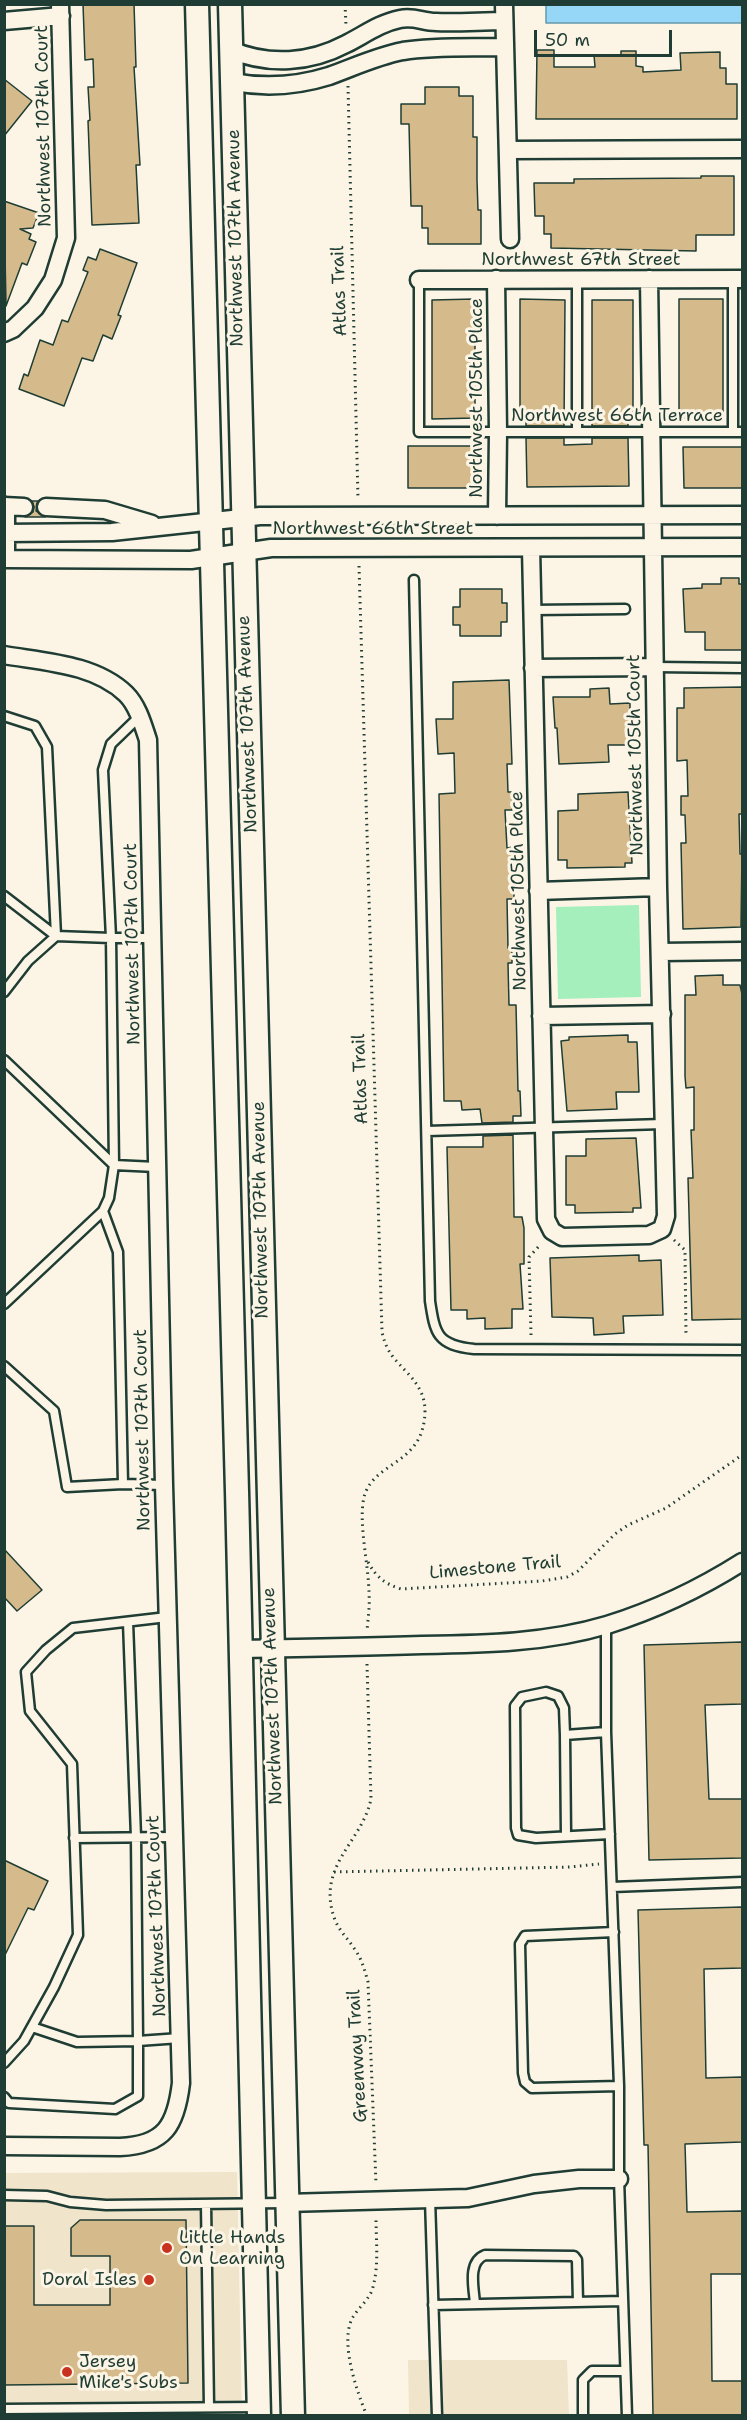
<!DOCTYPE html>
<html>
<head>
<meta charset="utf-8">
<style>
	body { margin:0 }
	#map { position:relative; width:747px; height:2420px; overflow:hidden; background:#fcf5e5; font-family:"Shantell Sans",sans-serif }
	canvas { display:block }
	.frame { position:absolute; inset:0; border:6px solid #1f3d34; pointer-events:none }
	.scale { position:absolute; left:534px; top:30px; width:138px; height:27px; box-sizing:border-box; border:3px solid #1f3d34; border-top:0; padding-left:8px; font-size:18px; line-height:21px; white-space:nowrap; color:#1f3d34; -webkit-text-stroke:4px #fcf5e5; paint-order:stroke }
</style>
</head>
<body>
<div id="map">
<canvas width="747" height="2420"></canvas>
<div class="frame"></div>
<div class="scale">50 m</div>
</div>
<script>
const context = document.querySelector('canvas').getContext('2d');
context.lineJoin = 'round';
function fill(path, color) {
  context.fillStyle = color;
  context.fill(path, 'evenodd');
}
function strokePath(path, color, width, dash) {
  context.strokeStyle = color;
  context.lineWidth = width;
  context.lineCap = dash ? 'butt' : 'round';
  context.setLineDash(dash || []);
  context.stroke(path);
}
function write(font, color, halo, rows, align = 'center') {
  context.font = font + ' "Shantell Sans",sans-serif';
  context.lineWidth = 6;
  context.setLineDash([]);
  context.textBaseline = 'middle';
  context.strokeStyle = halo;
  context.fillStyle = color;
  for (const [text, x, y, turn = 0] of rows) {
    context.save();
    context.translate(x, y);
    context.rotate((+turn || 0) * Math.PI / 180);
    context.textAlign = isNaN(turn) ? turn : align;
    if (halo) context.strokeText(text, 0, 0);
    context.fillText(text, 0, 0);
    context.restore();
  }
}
const built = new Path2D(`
	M237,2172L242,2415H5L4,2173Z
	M408,2360H567L569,2415H409Z`);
const green = new Path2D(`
	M639,905L641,997L558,999L556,907Z`);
const water = new Path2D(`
	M546,5H742V23H546Z`);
const building = new Path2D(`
	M83,4H134L136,67H134L140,165H136L139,223L92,225L88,121L90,120L88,87H94L93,59L85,60Z
	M537,50H554V67H595L594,55H621V51H636V66L643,67V72L681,70L680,53L720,52V68H726V84H737V119H536Z
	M4,79L32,101L4,136Z
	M425,87H459V96H473V137H477V180L478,210H481V244H428V228H422V206H411L409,124H401V104H425Z
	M701,176H734V235H696V251L551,248V234H544V216H535L534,183H574V179L701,178Z
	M4,201L39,213L33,228L20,229L31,234L29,239L36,242L27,265L22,263L6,306Z
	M100,249L137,263L118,315L121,316L112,339L103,335L93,361L82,358L64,406L19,389L24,374L28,376L40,340L53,345L62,320L68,322L88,272L83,270L88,257L96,260Z
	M475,299V418L432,419V300Z
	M520,299L565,300L564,426H526V420H520Z
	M679,299H723V418H679Z
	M592,300H633V419H628V426H592Z
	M526,438H564V445L592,444V438H628L629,486L527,487Z
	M408,446H478L477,488H408Z
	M683,447H742V488H684Z
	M32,501H38L36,511L45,517H25L33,512L34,507Z
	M721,578H739V584H742V650H705V632H685L683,589L702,588V584H721Z
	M460,589H502V603H507V622H501V636H460V625H453V607H460Z
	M509,680L512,764H507L508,792H512V810H505L507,848L513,847L514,888V899H507L508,948H512V963H508L509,1005H516L518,1091H520L521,1116H513V1122L482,1123L480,1109L462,1110L461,1101H444L439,794L455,793L454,753L438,754L436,719H453V682Z
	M742,687V814H739L740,854H742L741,927L683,929L681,843H686L685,815H681V796H688L687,760L677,761V708H684V688Z
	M609,688L610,704L630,703V745H608L609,762L559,764L557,728H555L553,697H590V689Z
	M628,792L632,863H625V867L567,868V860H558V811L578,810V794Z
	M723,975V985H740L742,994V1319L692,1320L688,1178H693L691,1130H694V1087L686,1088L685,1076V995H696L695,976Z
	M628,1035V1042H637L639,1092H616L617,1109L567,1111L561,1041L569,1040V1037Z
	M513,1135L514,1217H522L524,1228V1264H520L523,1309H512V1328L485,1329V1318L467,1319V1310H451L447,1147H483V1136Z
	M636,1138L641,1208H633V1212L575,1213V1205H566V1156H586V1139Z
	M639,1255V1261L661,1260L663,1315L623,1316L624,1333L594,1335L593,1318L552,1317L550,1258Z
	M4,1549L42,1590L17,1611L4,1597Z
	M742,1642V1704L705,1705L709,1799H742V1858L649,1860L644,1645Z
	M4,1860L48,1881L34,1910L28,1908L4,1957Z
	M742,1907V1968L704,1969L706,2078L742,2077V2142L685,2144L687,2212L742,2211V2274H711L712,2381H742V2415H653L648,2145H644L638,1910Z
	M80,2220H186L188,2383L4,2385V2226H34V2305H110V2256H71V2228Z`);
const path = new Path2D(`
	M345,4L346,26
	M348,86L358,499
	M359,566L382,1332C384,1341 387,1349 393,1357C407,1374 425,1386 425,1411C424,1466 374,1460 364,1497C358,1523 369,1566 369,1594C370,1606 368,1618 367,1631
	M674,1240L685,1250L686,1337
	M531,1335L529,1257L541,1244
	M368,1562C376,1577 385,1584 401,1589L542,1581L567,1577L578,1571L615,1534L628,1525L666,1508L742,1455
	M367,1664L371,1799C362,1843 315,1866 335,1920C340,1932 349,1940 356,1951C362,1960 365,1971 368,1982L376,2184
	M334,1872L570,1867L599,1864
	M367,2416C357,2392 341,2346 351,2321C356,2309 370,2300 373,2287C379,2265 376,2240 376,2218`);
const service = new Path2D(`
	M577,279V432
	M733,279V432
	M419,280V432H742
	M414,580L430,1301C435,1334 437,1345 474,1349L742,1350
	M532,610L625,609
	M655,667L742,668
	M4,716L35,726L47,747L56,936L28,961L4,992
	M140,716L111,744L103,770L111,938H153
	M4,896L56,936L111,938L114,1165L156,1167
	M4,1060L114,1165L109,1198L103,1211L118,1252L123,1484L164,1485
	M427,1131L663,1124
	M4,1304L103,1211
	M4,1366L54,1411L67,1487L123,1484
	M606,1625V1732L619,2086V2179L627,2416
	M606,1732L565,1735L564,1708L558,1696L546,1692L522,1697L515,1706L516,1828L518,1835L536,1838L610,1834
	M565,1735L566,1836
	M74,1838L174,1837
	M612,1887L742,1882
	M614,1932L525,1936L520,1944L523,2073L525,2082L532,2088L619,2086
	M32,2027L77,2042L138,2041L136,1837L128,1622
	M4,2063L24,2041L54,1987L78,1935L72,1764L30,1711L26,1672L46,1650L73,1628L167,1617
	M4,2097L9,2103L115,2109L138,2096V2041L180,2038
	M4,2195L47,2196L70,2202L106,2205L285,2203
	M430,2199L437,2416
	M206,2204L209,2407
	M475,2304C474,2288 467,2262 485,2255L574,2256L577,2260L578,2302
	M433,2305L623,2301
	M4,2409L258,2407
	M583,2416V2380L592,2371H625`);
const minor = new Path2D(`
	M504,4L510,239
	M4,21L61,16
	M231,50C269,66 310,63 346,44C364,35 380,23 400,19C415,16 422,22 436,22C458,23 482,21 504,21
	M233,82C265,88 297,86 329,76C354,67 377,56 403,51C436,46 472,48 505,47
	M508,150L742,149
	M496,279L498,432L497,516
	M419,280L742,279
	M4,333L13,329L35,308L53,280L66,238L60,4
	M4,506L24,507
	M46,507L105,510L152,524
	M4,533L112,532L260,516L742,515
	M531,548L546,1219L552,1231L562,1237L649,1235L662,1229L666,1216L658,887L649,279
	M4,559L191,560L271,548L742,547
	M6,559V506
	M4,655C45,662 95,664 126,694C138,706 143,725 148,740L164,1485L181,2083C176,2125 165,2145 120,2147L4,2146
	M533,668L655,667
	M538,891L658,887
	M660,952L742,951
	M541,1016L662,1014
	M240,1649C301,1648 361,1647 422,1645C484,1644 547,1643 607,1625C655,1610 701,1588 742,1562
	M286,2203L468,2198L534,2184L579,2179H619`);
const secondary = new Path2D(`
	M197,4L237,1491L259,2416
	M230,4L293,2416`);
const markers = [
	[167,2248,6,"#c8321e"],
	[149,2280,6,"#c8321e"],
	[67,2372,6,"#c8321e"]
];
const streetNames = [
	["Northwest 107th Court",44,126,-91],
	["Northwest 107th Avenue",236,238,-91],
	["Northwest 67th Street",581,260],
	["Atlas Trail",340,291,-92],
	["Northwest 105th Place",477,398,-90],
	["Northwest 66th Terrace",617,416],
	["Northwest 66th Street",373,529],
	["Northwest 107th Avenue",248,724,-92],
	["Northwest 105th Court",636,755,-91],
	["Northwest 105th Place",519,891,-91],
	["Northwest 107th Court",133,944,-91],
	["Atlas Trail",361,1079,-92],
	["Northwest 107th Avenue",261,1210,-91],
	["Northwest 107th Court",143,1430,-91],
	["Limestone Trail",495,1568,-5],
	["Northwest 107th Avenue",273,1696,-92],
	["Northwest 107th Court",157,1916,-92],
	["Greenway Trail",358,2056,-93]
];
const poiNames = [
	["Little Hands",179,2238],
	["On Learning",179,2259],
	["Doral Isles",137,2280,"right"],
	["Jersey",79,2362],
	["Mike's Subs",79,2383]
];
fill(built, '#f0e4ca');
fill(green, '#a5efbd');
fill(water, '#96d7f8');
strokePath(water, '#69a', 1.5);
fill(building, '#d5bb8b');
strokePath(building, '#1f3d34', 1.5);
strokePath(service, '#1f3d34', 13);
strokePath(minor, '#1f3d34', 21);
strokePath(secondary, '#1f3d34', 27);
strokePath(path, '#1f3d34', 3, [1.5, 4.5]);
strokePath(service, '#fcf5e5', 8);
strokePath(minor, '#fcf5e5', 16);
strokePath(secondary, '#fcf5e5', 22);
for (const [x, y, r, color] of markers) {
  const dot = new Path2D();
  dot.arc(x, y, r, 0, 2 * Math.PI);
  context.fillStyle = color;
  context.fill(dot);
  strokePath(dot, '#fcf5e5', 2);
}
write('18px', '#1f3d34', '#fcf5e5', streetNames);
write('18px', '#1f3d34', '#fcf5e5', poiNames, 'left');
</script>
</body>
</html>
